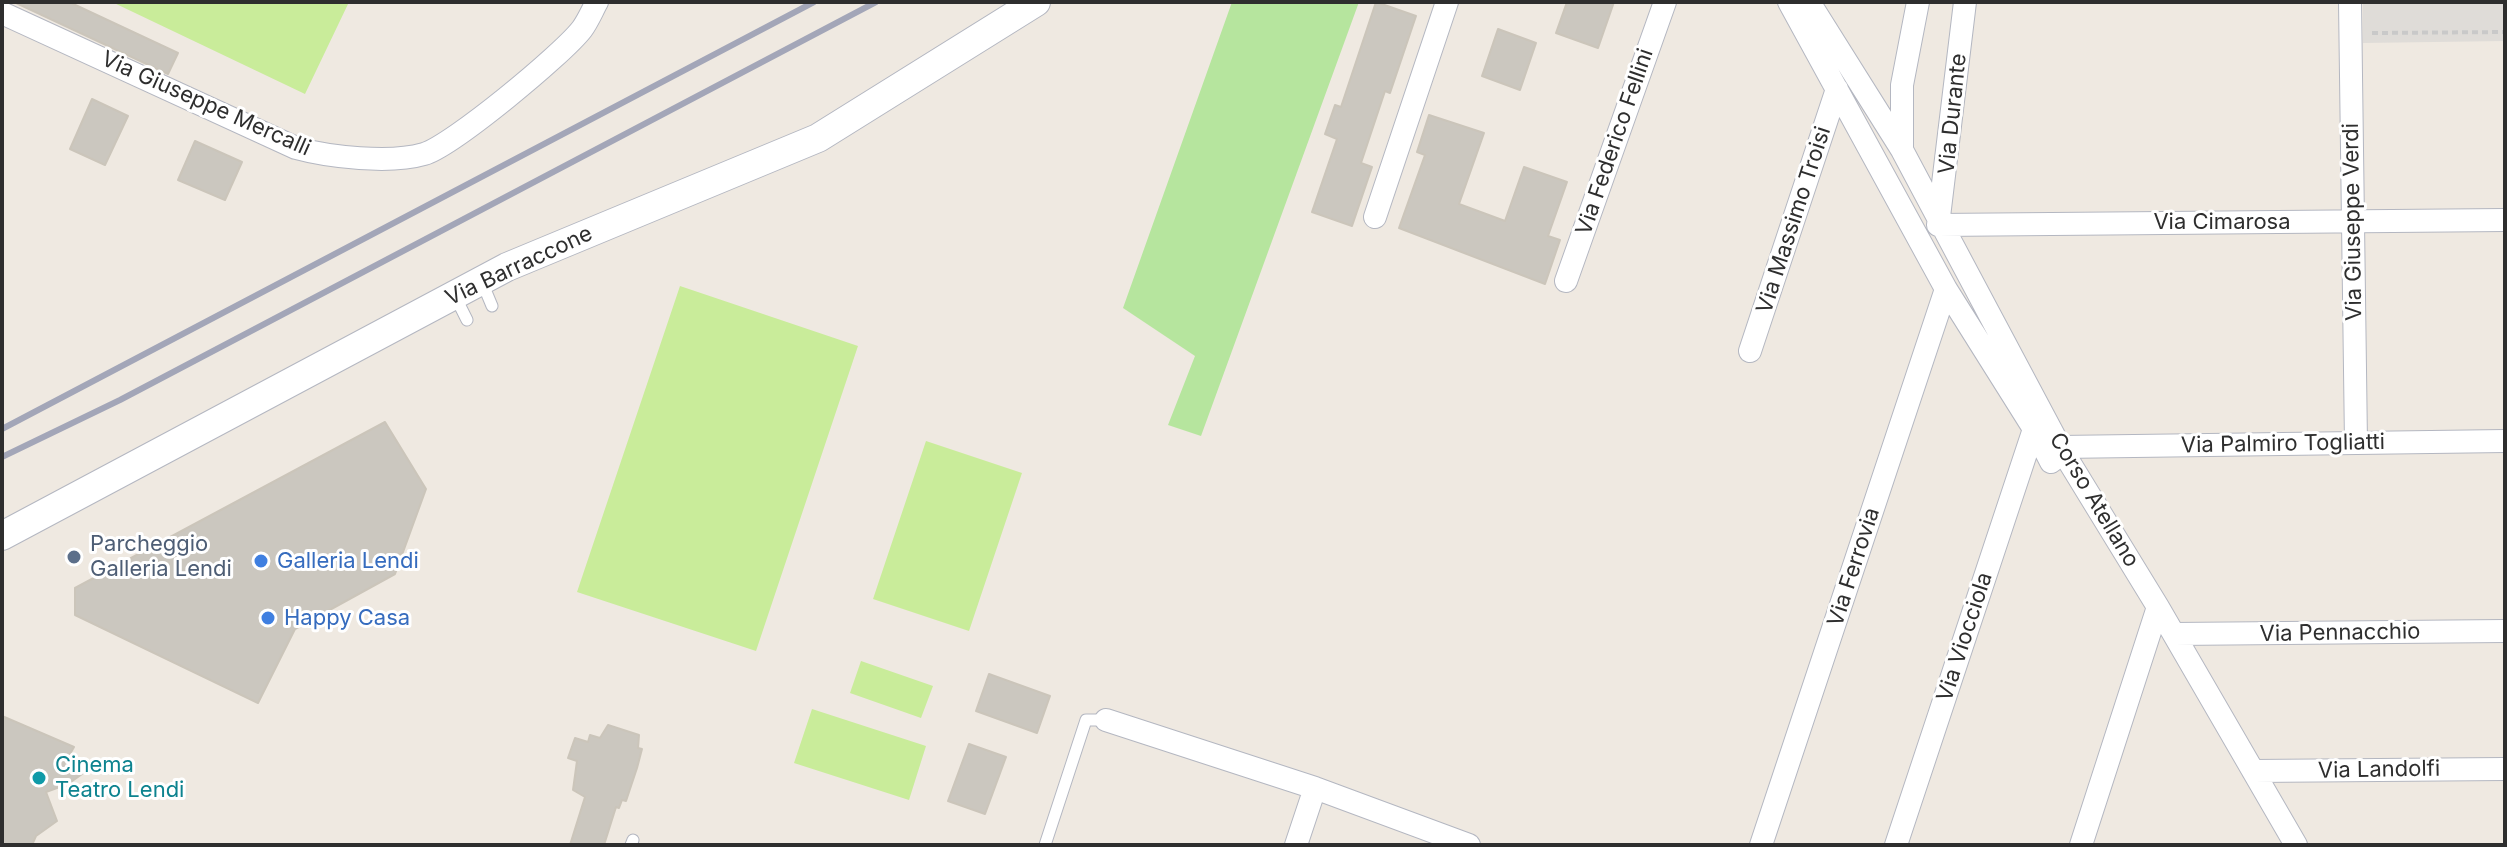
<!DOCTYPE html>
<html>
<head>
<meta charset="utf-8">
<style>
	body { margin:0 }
	#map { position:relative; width:2507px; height:847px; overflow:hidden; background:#efe9e1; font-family:Inter,sans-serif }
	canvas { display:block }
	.frame { position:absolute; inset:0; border:4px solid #2e2e2e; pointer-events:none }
</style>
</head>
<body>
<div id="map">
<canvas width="2507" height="847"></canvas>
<div class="frame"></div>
</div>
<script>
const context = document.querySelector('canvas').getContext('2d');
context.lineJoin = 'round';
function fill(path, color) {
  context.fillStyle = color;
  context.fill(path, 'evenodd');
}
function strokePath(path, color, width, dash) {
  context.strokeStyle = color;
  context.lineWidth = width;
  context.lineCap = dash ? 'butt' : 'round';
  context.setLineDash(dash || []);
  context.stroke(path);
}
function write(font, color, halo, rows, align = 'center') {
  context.font = font + ' Inter,sans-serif';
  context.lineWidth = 6;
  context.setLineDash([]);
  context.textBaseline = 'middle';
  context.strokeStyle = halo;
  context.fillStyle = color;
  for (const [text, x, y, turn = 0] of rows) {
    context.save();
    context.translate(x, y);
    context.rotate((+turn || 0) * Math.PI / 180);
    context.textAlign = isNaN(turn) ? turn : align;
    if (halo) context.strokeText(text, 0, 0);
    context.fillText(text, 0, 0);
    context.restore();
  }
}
const green = new Path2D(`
	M1232,2H1359L1201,436L1168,425L1195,356L1123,308Z`);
const pitch = new Path2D(`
	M112,2H349L305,94Z
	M680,286L858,346L756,651L577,592Z
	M926,441L1022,473L969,631L873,599Z
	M861,661L933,686L921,718L850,693Z
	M812,709L926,746L909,800L794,763Z`);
const plaza = new Path2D(`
	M2363,2H2505V41L2363,43Z`);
const building = new Path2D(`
	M14,2H69L178,53L168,74Z
	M1376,2L1416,16L1390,93L1385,91L1361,163L1372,167L1352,226L1312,212L1337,139L1325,134L1335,105L1341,107Z
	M1567,2H1614L1598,48L1556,33Z
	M1498,29L1536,43L1520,90L1482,76Z
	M92,99L128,116L105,165L70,149Z
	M1429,115L1484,133L1459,204L1505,221L1524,167L1567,182L1548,236L1560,240L1545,284L1399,228L1425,155L1417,152Z
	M195,141L242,162L225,200L178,180Z
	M385,422L426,489L395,574L295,629L258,703L75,615V588Z
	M989,674L1050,696L1037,733L976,711Z
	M2,716L74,747L70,754L85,772L68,784L46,792L57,821L36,836L32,845H2Z
	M608,725L639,735L638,748L642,749L637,768L626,801L622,800L619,808L616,807L604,845H570L585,797L573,790L577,761L568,758L575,738L588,742L590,735L600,738Z
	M969,744L1006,757L985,814L948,801Z`);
const path = new Path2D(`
	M2372,33L2505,32`);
const service = new Path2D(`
	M482,282L492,306
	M455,296L467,320
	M631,845L633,840
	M1045,845L1086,720H1106`);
const minor = new Path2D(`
	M1789,2L1946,289L2034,429L2051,462L2059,456L2060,447L2505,441
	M1809,2L1902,150L2060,447L2158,607L2296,845
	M1965,2L1938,225L2505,220
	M2350,2L2356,443
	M2,13L296,148C329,157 390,164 424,154C452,146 563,54 582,29C588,21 592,11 597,2
	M1902,149V85L1918,2
	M1375,217L1447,2
	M1566,281L1665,2
	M1750,351L1837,89
	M2174,634L2505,631
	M1106,720L1315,788L1469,845
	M2253,771L2505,769
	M1296,845L1315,788
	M1761,845L1946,289
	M1896,845L2034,429
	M2081,845L2158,607`);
const tertiary = new Path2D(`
	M2,536L507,267L818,138L1036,2`);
const rail = new Path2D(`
	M2,429L814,2
	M2,457L120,400L876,2`);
const markers = [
	[74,557,8,"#5c6f8a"],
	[261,561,8,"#3f7fe0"],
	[268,618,8,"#3f7fe0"],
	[39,778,8,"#0f9aa8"]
];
const streetNames = [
	["Via Giuseppe Mercalli",206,104,24],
	["Via Durante",1953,114,-84],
	["Via Federico Fellini",1615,142,-71],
	["Via Massimo Troisi",1794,220,-72],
	["Via Cimarosa",2222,222],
	["Via Giuseppe Verdi",2353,222,-91],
	["Via Barraccone",519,266,-25],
	["Via Palmiro Togliatti",2283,444,-1],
	["Corso Atellano",2094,500,59],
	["Via Ferrovia",1854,567,-72],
	["Via Pennacchio",2340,633,-1],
	["Via Viocciola",1965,637,-72],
	["Via Landolfi",2379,770,-1]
];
const serviceNames = [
	["Parcheggio",90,544],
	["Galleria Lendi",90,569]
];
const shopNames = [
	["Galleria Lendi",277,561],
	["Happy Casa",284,618]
];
const cultureNames = [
	["Cinema",55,765],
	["Teatro Lendi",55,790]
];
fill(green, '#b6e59e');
fill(pitch, '#c9ec9a');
fill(plaza, '#dfdcd8');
fill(building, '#cbc7bf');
strokePath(building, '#cbc5ba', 2);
strokePath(service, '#b4b7c1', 13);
strokePath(minor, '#b4b7c1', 24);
strokePath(tertiary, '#b4b7c1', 30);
strokePath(path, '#c9c9c9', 4, [6, 4]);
strokePath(service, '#fff', 11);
strokePath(minor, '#fff', 22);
strokePath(tertiary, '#fff', 28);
strokePath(rail, '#a3a6b8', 6);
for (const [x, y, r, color] of markers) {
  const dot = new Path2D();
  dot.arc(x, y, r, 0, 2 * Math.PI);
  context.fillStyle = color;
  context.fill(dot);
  strokePath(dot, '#fff', 3);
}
write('22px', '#2e2e2e', '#fff', streetNames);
write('22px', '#4e5e75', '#fff', serviceNames, 'left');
write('22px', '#366cbe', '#fff', shopNames, 'left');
write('22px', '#0d838f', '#fff', cultureNames, 'left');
</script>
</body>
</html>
